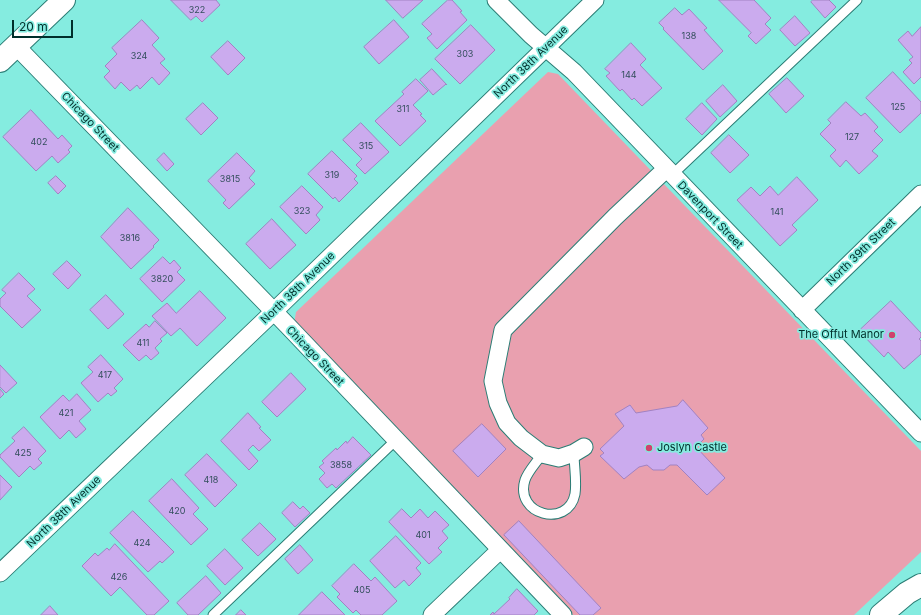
<!DOCTYPE html>
<html>
<head>
<meta charset="utf-8">
<style>
	body { margin:0 }
	#map { position:relative; width:921px; height:615px; overflow:hidden; background:#85ece0; font-family:Inter,sans-serif }
	canvas { display:block }
	.scale { position:absolute; left:12px; top:20px; width:61px; height:18px; box-sizing:border-box; border:2px solid #002f2b; border-top:0; padding-left:5px; font-size:12px; line-height:14px; white-space:nowrap; color:#002f2b; -webkit-text-stroke:3px #85ece0; paint-order:stroke }
</style>
</head>
<body>
<div id="map">
<canvas width="921" height="615"></canvas>
<div class="scale">20 m</div>
</div>
<script>
const context = document.querySelector('canvas').getContext('2d');
context.lineJoin = 'round';
function fill(path, color) {
  context.fillStyle = color;
  context.fill(path, 'evenodd');
}
function strokePath(path, color, width, dash) {
  context.strokeStyle = color;
  context.lineWidth = width;
  context.lineCap = dash ? 'butt' : 'round';
  context.setLineDash(dash || []);
  context.stroke(path);
}
function write(font, color, halo, rows, align = 'center') {
  context.font = font + ' Inter,sans-serif';
  context.lineWidth = 3.5;
  context.setLineDash([]);
  context.textBaseline = 'middle';
  context.strokeStyle = halo;
  context.fillStyle = color;
  for (const [text, x, y, turn = 0] of rows) {
    context.save();
    context.translate(x, y);
    context.rotate((+turn || 0) * Math.PI / 180);
    context.textAlign = isNaN(turn) ? turn : align;
    if (halo) context.strokeText(text, 0, 0);
    context.fillText(text, 0, 0);
    context.restore();
  }
}
const green = new Path2D(`
	M548,72L558,74L921,451V552L854,615H573L294,324L296,312Z`);
const building = new Path2D(`
	M171,0H216L220,5L202,22L196,16L191,20Z
	M386,0H423L403,18Z
	M448,0H452L462,11L460,12L467,20L437,49L427,38L432,34L422,24Z
	M719,0H754L771,18L765,24L771,30L756,44L748,36L751,33Z
	M813,0H829L836,7L825,18L811,2Z
	M675,8L682,15L689,9L707,28L704,30L723,51L703,70L663,29L664,28L659,23Z
	M795,16L810,33L795,46L780,30Z
	M142,20L159,38L152,45L165,59L160,63L170,73L159,85L152,77L140,89L137,85L130,91L121,82L115,89L104,77L110,71L105,66L117,54L112,48Z
	M394,20L409,37L379,64L364,47Z
	M471,25L495,50L460,84L435,59Z
	M921,27V77L914,84L903,72L912,63L909,60L913,57L898,40L908,31L912,36Z
	M228,41L245,58L228,75L211,57Z
	M631,43L646,59L640,65L662,88L642,106L634,98L632,100L622,89L620,91L606,76L610,73L605,69Z
	M432,69L447,85L446,84L433,95L420,80Z
	M893,72L921,102V113L900,133L866,98Z
	M787,78L804,96L786,113L769,94Z
	M416,79L428,91L413,105L422,114L420,115L426,121L400,146L375,121L404,94L402,92Z
	M723,85L737,101L720,117L706,101Z
	M846,102L861,116L865,113L878,127L874,131L883,140L872,151L878,156L859,174L846,160L840,167L830,156L836,150L820,134L831,123L828,120Z
	M203,103L218,118L201,135L186,119Z
	M702,103L717,119L702,135L686,119Z
	M31,110L58,139L62,135L72,146L68,150L70,152L58,163L52,156L36,171L3,137Z
	M361,123L389,152L365,174L356,165L362,159L343,140Z
	M729,135L749,155L730,173L711,153Z
	M332,151L357,176L354,179L358,183L339,202L335,197L333,199L308,174Z
	M164,153L174,164L167,171L157,160Z
	M237,153L255,171L249,178L255,184L229,209L223,203L226,200L208,181Z
	M56,176L66,186L58,194L48,183Z
	M797,177L818,200L792,225L797,230L780,246L737,200L751,187L760,196L770,186L778,195Z
	M302,186L323,207L316,215L320,220L306,234L280,207Z
	M128,208L159,240L153,246L154,247L131,269L101,237Z
	M272,219L296,245L270,269L246,244Z
	M163,257L170,264L174,260L181,268L177,272L185,280L162,302L140,279Z
	M67,261L81,275L68,289L53,274Z
	M19,273L35,289L27,296L41,310L22,328L0,306V299L6,293L2,290Z
	M200,291L226,318L197,346L180,328L171,336L152,316L167,303L176,313Z
	M106,295L124,314L108,329L90,310Z
	M891,301L921,333V337L919,339L921,341V354L904,369L888,352L884,357L859,331Z
	M155,321L167,333L160,339L162,341L155,348L159,353L151,360L146,355L139,361L123,345L146,324L149,327Z
	M101,355L123,379L114,388L117,391L111,396L108,393L98,402L81,383L93,372L88,367Z
	M0,365L17,383L6,393L0,387Z
	M291,373L306,389L277,417L262,402Z
	M0,389L4,394L0,398Z
	M77,394L91,410L79,421L86,429L76,438L69,430L60,439L40,417L63,395L69,401Z
	M683,400L708,428L701,435L704,439L696,447L725,478L707,495L677,465H670L664,470H653L647,465L639,467L624,479L600,456L604,453L600,449L624,426L615,414L630,405L636,413L677,406Z
	M248,413L261,427L259,428L271,440L259,451L253,445L248,450L258,461L249,470L221,441Z
	M482,424L506,449L478,477L453,451Z
	M24,427L46,451L38,459L42,463L34,470L30,466L19,477L0,457V455L15,441L12,438Z
	M353,437L371,455L336,488L332,484L327,488L319,479L325,473L319,467L324,463L322,461L336,448L337,450L346,441L347,443Z
	M207,454L237,485L215,507L185,475Z
	M0,475L12,487L0,500Z
	M172,479L199,508L193,514L208,529L191,545L149,501Z
	M293,502L300,509L303,506L310,513L295,527L282,513Z
	M402,509L411,518L420,509L428,518L435,511L449,525L442,531L448,538L438,548L442,552L429,564L389,522Z
	M133,511L174,552L162,563L160,561L148,572L110,533Z
	M519,521L601,608L593,615H580L504,535Z
	M260,523L276,539L258,556L242,540Z
	M396,536L421,563L416,568L421,574L409,586L404,580L395,588L370,561Z
	M115,544L169,601L154,615H147L120,587L111,596L82,566L95,553L98,556L107,548L109,550Z
	M300,545L313,560L298,574L285,559Z
	M225,549L243,568L225,585L207,566Z
	M354,564L371,581L375,577L397,601L382,615H361L356,610L353,613L337,597L340,594L332,586Z
	M206,576L221,593L198,615H188L177,603Z
	M517,589L538,611L534,615H490L493,612L494,614L510,599L509,598Z
	M322,592L345,615H299Z
	M50,606L58,615H41Z
	M241,610L246,615H236Z`);
const service = new Path2D(`
	M672,175L857,0
	M542,454C537,462 528,471 525,480C514,515 568,529 575,494C577,481 574,466 574,453
	M213,615L396,440`);
const minor = new Path2D(`
	M496,0L531,35L574,72L921,433
	M16,46L287,325L563,615
	M802,310L921,194
	M584,447L574,453L559,458L542,454L521,438L507,423L498,403L493,381L503,330L615,217L666,169
	M0,573L265,320L595,0
	M432,615L500,550`);
const tertiary = new Path2D(`
	M0,61L64,0`);
const secondary = new Path2D(`
	M881,615L907,593L921,585`);
const markers = [
	[892,335,4,"#d0426d"],
	[649,448,4,"#d0426d"]
];
const numberNames = [
	["322",197,10],
	["138",689,36],
	["303",465,54],
	["324",139,56],
	["144",629,75],
	["125",898,107],
	["311",403,109],
	["127",852,137],
	["402",39,142],
	["315",366,146],
	["319",332,175],
	["3815",230,179],
	["323",302,211],
	["141",777,212],
	["3816",130,238],
	["3820",162,279],
	["411",143,343],
	["417",105,375],
	["421",66,413],
	["425",23,453],
	["3858",341,465],
	["418",211,480],
	["420",177,511],
	["401",423,535],
	["424",142,543],
	["426",119,577],
	["405",362,590]
];
const streetNames = [
	["North 38th Avenue",531,62,-44],
	["Chicago Street",90,122,46],
	["Davenport Street",710,215,46],
	["North 39th Street",861,252,-44],
	["North 38th Avenue",298,288,-44],
	["Chicago Street",315,356,46],
	["North 38th Avenue",64,512,-44]
];
const poiNames = [
	["The Offut Manor",884,335],
	["Joslyn Castle",657,448,"left"]
];
fill(green, '#e9a0af');
fill(building, '#cbabee');
strokePath(building, '#a182c2', 1);
strokePath(service, '#2a7c74', 11);
strokePath(minor, '#2a7c74', 19);
strokePath(tertiary, '#2a7c74', 24);
strokePath(secondary, '#2a7c74', 24);
strokePath(service, '#fff', 9);
strokePath(minor, '#fff', 17);
strokePath(tertiary, '#fff', 22);
strokePath(secondary, '#fff', 22);
for (const [x, y, r, color] of markers) {
  const dot = new Path2D();
  dot.arc(x, y, r, 0, 2 * Math.PI);
  context.fillStyle = color;
  context.fill(dot);
  strokePath(dot, '#85ece0', 1.5);
}
write('9px', '#334e5c', null, numberNames);
write('11px', '#002f2b', '#85ece0', streetNames);
write('11px', '#002f2b', '#85ece0', poiNames, 'right');
</script>
</body>
</html>
